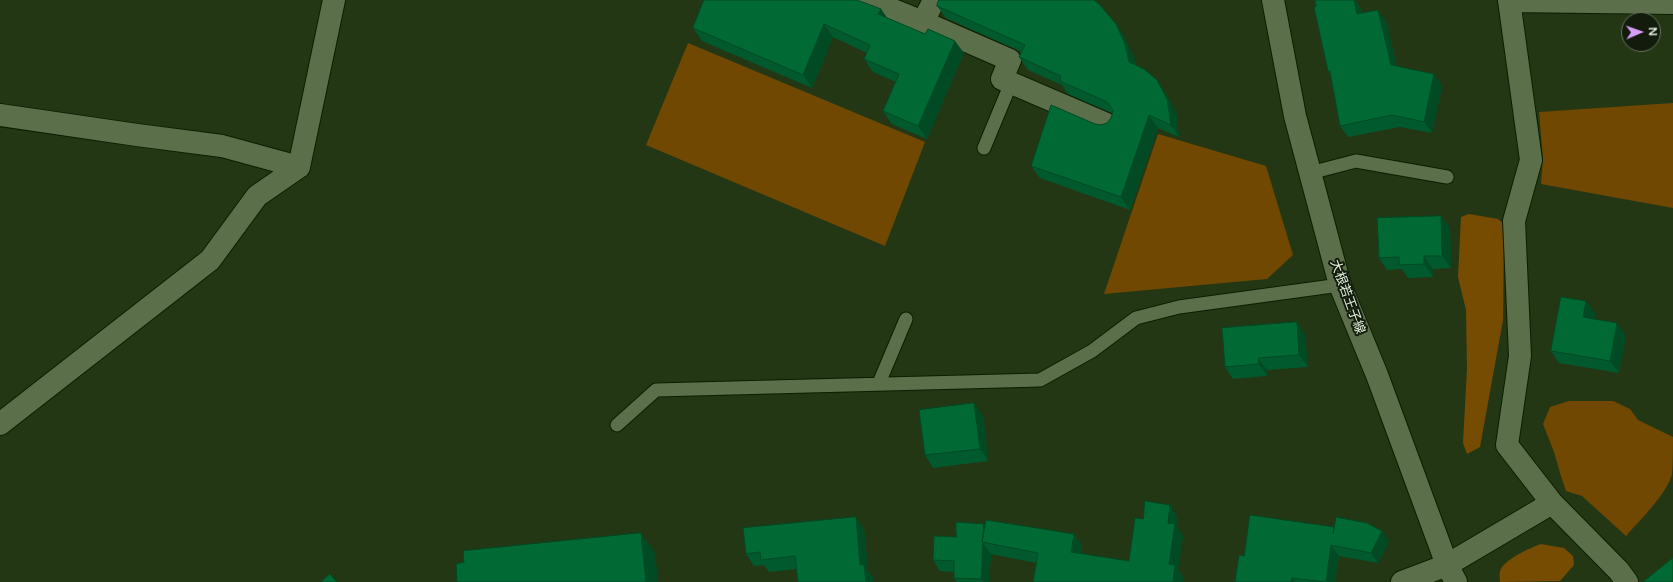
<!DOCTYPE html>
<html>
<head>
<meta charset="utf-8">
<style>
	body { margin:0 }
	#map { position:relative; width:1673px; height:582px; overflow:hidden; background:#243714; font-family:"Varela Round",sans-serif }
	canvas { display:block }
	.north { position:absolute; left:1621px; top:12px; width:40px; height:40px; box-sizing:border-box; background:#131b0c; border:1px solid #67705f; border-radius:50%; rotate:88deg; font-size:11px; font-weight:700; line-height:16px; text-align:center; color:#e4f0db }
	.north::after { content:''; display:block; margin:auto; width:14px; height:18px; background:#d79bf9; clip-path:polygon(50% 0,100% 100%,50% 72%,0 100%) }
</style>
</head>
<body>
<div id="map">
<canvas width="1673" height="582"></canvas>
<div class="north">N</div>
</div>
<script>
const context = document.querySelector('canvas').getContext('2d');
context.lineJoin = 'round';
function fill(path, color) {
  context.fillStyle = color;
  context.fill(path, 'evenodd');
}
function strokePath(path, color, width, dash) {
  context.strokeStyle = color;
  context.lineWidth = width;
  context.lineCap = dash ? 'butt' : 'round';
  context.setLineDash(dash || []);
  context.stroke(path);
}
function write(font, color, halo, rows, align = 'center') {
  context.font = font + ' "Varela Round","Noto Sans JP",sans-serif';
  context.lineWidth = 4;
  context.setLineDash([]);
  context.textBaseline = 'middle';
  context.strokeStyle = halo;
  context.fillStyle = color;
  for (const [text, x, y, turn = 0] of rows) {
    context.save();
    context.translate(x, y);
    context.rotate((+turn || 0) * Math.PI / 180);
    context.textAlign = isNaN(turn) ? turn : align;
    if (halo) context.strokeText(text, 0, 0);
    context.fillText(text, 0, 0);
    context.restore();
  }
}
const green = new Path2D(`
	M688,43L925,142L885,246L646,145Z
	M1673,103V208L1541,184L1543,158L1539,112Z
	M1158,134L1266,166L1293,255L1267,279L1104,294Z
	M1569,401H1613L1630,409L1638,420L1673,437C1673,449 1673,463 1672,474C1667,494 1640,520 1626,536L1582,496L1566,491L1560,473L1554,452L1543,424L1550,407Z`);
const forest = new Path2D(`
	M1469,214L1498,219L1504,224L1503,320L1480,447L1467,454L1463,443L1467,369L1466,310L1458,277L1461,217Z
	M1541,544L1564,548L1573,556L1574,565L1560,581L1500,582C1500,579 1499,575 1500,572C1502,560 1530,548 1541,544Z`);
const lane = new Path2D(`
	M984,148L1011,83
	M1310,173L1356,161L1447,177
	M879,383L906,319
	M617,425L656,390L1040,380L1092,351L1136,318L1179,307L1340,285`);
const street = new Path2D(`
	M868,0L923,22L934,0
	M1509,0L1531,160L1514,221L1520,356L1507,445L1552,503L1619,571L1627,582
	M1509,1L1673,3
	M923,22L1010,60L1002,79L1109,125
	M0,115L137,135L222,146L299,167
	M0,424L210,260L257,196L299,167L334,0
	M1402,582L1447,565L1552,503`);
const secondary = new Path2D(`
	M1273,0L1295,116L1340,285L1377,375L1447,565L1456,582`);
const wall = new Path2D(`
	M1315,0H1355L1361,9L1362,13L1386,21L1397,67L1442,86L1432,133L1400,127L1348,137L1340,126L1330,74L1328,71Z
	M937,6L1116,24L1124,37L1134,57L1136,65L1165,93L1176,112L1179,137L1158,128L1130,210L1040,178L1031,166L1095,124L1101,125L1107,123L1111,118L1112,113L1068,94L1062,85L1028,70L1019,57L1022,52L946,18Z
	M887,18L964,53L927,139L892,124L883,111L896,82L873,72L864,59L867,53L833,37L812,88L702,41L693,28Z
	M1450,228L1451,268L1433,269V277L1408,278L1402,269L1387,270L1379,258Z
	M1586,301L1595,313L1594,319L1626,335L1619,373L1559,363L1551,351Z
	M1305,335L1308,367L1267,370V376L1233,379L1225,367Z
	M983,416L988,461L933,468L925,455Z
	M1250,515L1389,541L1378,563L1339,556L1335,582H1235L1244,556Z
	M1178,517L1177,527L1183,536L1178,569L1183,577L1036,563L991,554L989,582H957L954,578V572L940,571L933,560L956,537L984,524L985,526L1074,534L1082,545L1081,554L1129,561L1143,519Z
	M864,529L868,570L873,577L797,569L769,572L764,565L754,566L746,554Z`);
const shadedWall = new Path2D(`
	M1349,0H1355L1361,9L1365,26L1357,14Z
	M881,9L890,22L878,14Z
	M1378,10L1386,21L1399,77L1391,65Z
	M824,24L833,37L812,88L803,75Z
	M1116,24L1124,37L1134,57L1138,74L1129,62Z
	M955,41L964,53L927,139L918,126Z
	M1434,74L1442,86L1432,133L1424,122Z
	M1157,80L1165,93L1176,112L1179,137L1171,125Z
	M1149,115L1158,128L1130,210L1121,197Z
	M1441,216L1450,228L1451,268L1442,256Z
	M1424,256L1433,269V277L1424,264Z
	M1586,301L1595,313L1591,329L1583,317Z
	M1297,322L1305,335L1308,367L1299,355Z
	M1617,323L1626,335L1619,373L1610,361Z
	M1258,358L1267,370V376L1259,364Z
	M974,403L983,416L988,461L980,449Z
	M1170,505L1178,517L1177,527L1183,536L1178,569L1183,577V582H1173L1169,564L1168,523Z
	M856,517L864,529L868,570L873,577V582H866L860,565Z
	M1382,531L1389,541L1378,563L1371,553Z
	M641,533L655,553L658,582H646Z
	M1074,534L1082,545L1079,564L1071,552Z
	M983,543L991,554L989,582H984L981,579Z
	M1331,545L1339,556L1335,582H1326Z
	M1292,578L1295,582H1291Z`);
const building = new Path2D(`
	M704,0H857L881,9L878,14L925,34L928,29L955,41L918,126L883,111L899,74L864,59L870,45L824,24L803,75L693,28Z
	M939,0H1094L1099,4L1116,24L1125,44L1129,62L1144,69L1157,80L1167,99L1171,125L1149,115L1121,197L1031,166L1051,105L1095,124L1101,125L1107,123L1111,118L1113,111L1110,105L1105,101L1060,81L1061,76L1019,57L1025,45L937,6Z
	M1315,0H1354L1357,14L1378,10L1391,65L1434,74L1424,122L1392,115L1340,126L1330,71H1328L1314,7L1316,6Z
	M1441,216L1442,256H1424V264L1399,265V257L1379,258L1377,218Z
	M1561,297L1586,301L1583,317L1617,323L1610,361L1551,351Z
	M1297,322L1299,355L1258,358L1259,364L1225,367L1222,328Z
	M974,403L980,449L925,455L919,410Z
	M1145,501L1170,505L1168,523L1175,524L1169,564L1175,565L1173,582H1033L1038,553L982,542L986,520L1074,534L1071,552L1129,561L1135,518L1143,519Z
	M1250,515L1334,527L1333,534L1336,517L1367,523L1382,531L1371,553L1331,545L1326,582L1292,578L1291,582H1235L1239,555L1244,556Z
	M856,517L860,565H864L866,582H798L795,556L761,560L760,552L746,554L743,528Z
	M956,522L984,524L982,542L983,543L981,579L954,578V561L933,560L934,536L956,537Z
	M641,533L646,582H457L456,564L464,562L463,551Z
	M1673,558V582H1643Z
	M330,574L337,582H321Z`);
const streetNames = [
	["大根若王子線",1347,297,70]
];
fill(green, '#704802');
fill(forest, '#764c03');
strokePath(lane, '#0c1e00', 15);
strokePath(street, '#0c1e00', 24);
strokePath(secondary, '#0c1e00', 24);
strokePath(lane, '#5a6f4a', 13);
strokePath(street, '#5a6f4a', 22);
strokePath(secondary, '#5a6f4a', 22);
fill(wall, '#015a2d');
fill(shadedWall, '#014a24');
fill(building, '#016934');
strokePath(building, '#014a24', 1);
write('13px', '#e4f0db', '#131b0c', streetNames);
</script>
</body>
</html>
